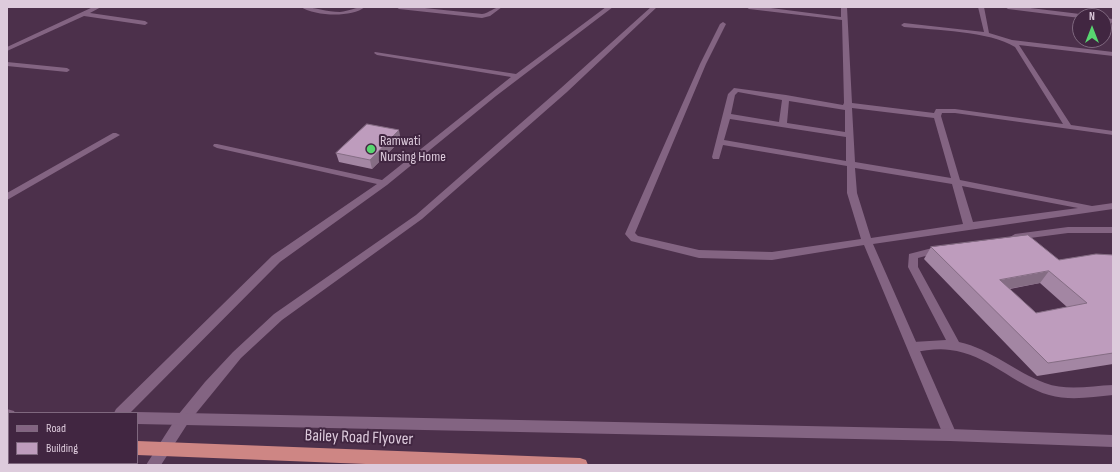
<!DOCTYPE html>
<html>
<head>
<meta charset="utf-8">
<style>
	body { margin:0 }
	#map { position:relative; width:1120px; height:472px; overflow:hidden; background:#4c304b; font-family:"Sofia Sans Condensed",sans-serif }
	canvas { display:block }
	.frame { position:absolute; inset:0; border:8px solid #ddcbdc; pointer-events:none }
	.legend { position:absolute; left:8px; top:412px; width:130px; height:52px; box-sizing:border-box; background:#412641; border:1px solid #7f687f; margin:0; padding:5px 7px; list-style:none; font-size:12px; color:#ddcbdc }
	.legend li { display:flex; align-items:center; gap:8px; height:20px }
	.legend b { width:20px; border:1px solid #7f687f }
	.north { position:absolute; left:1072px; top:8px; width:40px; height:40px; box-sizing:border-box; background:#412641; border:1px solid #7f687f; border-radius:50%; rotate:0deg; font-size:11px; font-weight:700; line-height:16px; text-align:center; color:#ddcbdc }
	.north::after { content:''; display:block; margin:auto; width:14px; height:18px; background:#58d570; clip-path:polygon(50% 0,100% 100%,50% 72%,0 100%) }
</style>
</head>
<body>
<div id="map">
<canvas width="1120" height="472"></canvas>
<div class="frame"></div>
<ul class="legend">
<li><b style="height:5px;background:#836482"></b>Road</li>
<li><b style="height:11px;background:#be9cbd"></b>Building</li>
</ul>
<div class="north">N</div>
</div>
<script>
const context = document.querySelector('canvas').getContext('2d');
context.lineJoin = 'round';
function fill(path, color) {
  context.fillStyle = color;
  context.fill(path, 'evenodd');
}
function strokePath(path, color, width, dash) {
  context.strokeStyle = color;
  context.lineWidth = width;
  context.lineCap = dash ? 'butt' : 'round';
  context.setLineDash(dash || []);
  context.stroke(path);
}
function write(font, color, halo, rows, align = 'center') {
  context.font = font + ' "Sofia Sans Condensed",sans-serif';
  context.lineWidth = 4;
  context.setLineDash([]);
  context.textBaseline = 'middle';
  context.strokeStyle = halo;
  context.fillStyle = color;
  for (const [text, x, y, turn = 0] of rows) {
    context.save();
    context.translate(x, y);
    context.rotate((+turn || 0) * Math.PI / 180);
    context.textAlign = isNaN(turn) ? turn : align;
    if (halo) context.strokeText(text, 0, 0);
    context.fillText(text, 0, 0);
    context.restore();
  }
}
const service = new Path2D(`
	M113,133H116L120,135L7,200V193Z
	M1068,227H1113V233H1068L1015,240L1010,237L1015,234Z
	M940,246L945,249L944,251L918,258V267L959,342C991,349 1015,372 1045,383C1066,391 1091,386 1113,385V395C1092,397 1070,401 1049,395C1014,385 987,354 950,350C937,348 925,351 913,352L909,350L907,347L909,344L913,342L946,340L908,267L909,254Z`);
const minor = new Path2D(`
	M93,7H101L90,13L145,21L148,23L145,25L84,16L7,51V47Z
	M301,7C314,7 327,12 340,12C349,11 356,7 365,7C351,18 315,16 301,7Z
	M396,7H415L482,14C490,13 493,7 502,7L490,16L482,18L399,9Z
	M606,7H613L496,96L387,185L280,262L130,413H114L116,409L272,256L377,184L217,148L213,146L214,144H217L382,180L511,77L377,55L374,53L375,52L516,74Z
	M651,7H657L567,92L422,219L282,320L241,358L215,390L188,423L161,465H146L178,415L205,382L233,352L274,314L416,215L561,88Z
	M746,7H763L841,17V7H847L852,103L934,113L936,109H955L1063,124L1015,47C990,31 934,30 904,27L901,25L904,23L984,32L978,7H984L989,33L1012,40L1113,52V56L1019,45L1071,125L1113,131V135L955,113H942L941,116L960,180L1092,206L1113,203V209L873,244L957,435L955,439L950,441L945,439L864,245L772,260L699,258L631,241L625,234L700,64L720,24L723,22L726,24L706,64L635,233L638,236L699,250L772,252L861,239L847,193V166L723,145L719,159H713L712,157L728,94L734,88L786,95L843,105L844,103L842,20L749,9ZM738,92L782,100L779,122L731,114L735,95ZM789,101L845,110V132L787,123ZM852,108L934,118L951,178L855,162ZM730,119L846,137V161L724,140ZM855,168L952,184L963,224L871,238L857,193ZM962,186L1078,208L973,222Z
	M1005,7H1022L1080,14L1083,16H1080V18L1008,9Z
	M1104,18L1113,19V23L1104,22Z
	M7,62L67,68L70,70L67,72L7,66Z`);
const secondary = new Path2D(`
	M7,409L14,411L15,413H9V421H7Z
	M137,412L950,429L1113,435V447L950,441L137,424V413H134Z`);
const trunk = new Path2D(`
	M7,436H9V450H7Z
	M137,441L580,458L586,460L588,465H391L137,455Z`);
const wall = new Path2D(`
	M401,140L372,169L339,162L336,153Z
	M931,247L1059,260L1113,255V364L1037,376L924,259ZM1040,283L1067,307L1036,313L1010,289Z`);
const shadedWall = new Path2D(`
	M399,130L401,140L372,169L370,160Z
	M1049,271L1040,283L991,292L1000,280Z`);
const building = new Path2D(`
	M367,124L399,130L370,160L336,153Z
	M1028,235L1059,260L1096,254L1113,255V353L1048,363L931,247ZM1049,271L1087,303L1036,313L1000,280Z`);
const markers = [
	[371,149,5,"#58d570"]
];
const poiNames = [
	["Ramwati",380,141],
	["Nursing Home",380,157]
];
const nearStreetnames = [
	["Bailey Road Flyover",359,438,2]
];
fill(service, '#836482');
fill(minor, '#836482');
fill(secondary, '#836482');
fill(trunk, '#ce8684');
fill(wall, '#a386a3');
fill(shadedWall, '#856d84');
fill(building, '#be9cbd');
strokePath(building, '#856d84', 1);
for (const [x, y, r, color] of markers) {
  const dot = new Path2D();
  dot.arc(x, y, r, 0, 2 * Math.PI);
  context.fillStyle = color;
  context.fill(dot);
  strokePath(dot, '#412641', 1.5);
}
write('14px', '#ddcbdc', '#412641', poiNames, 'left');
write('17px', '#ddcbdc', '#412641', nearStreetnames);
</script>
</body>
</html>
